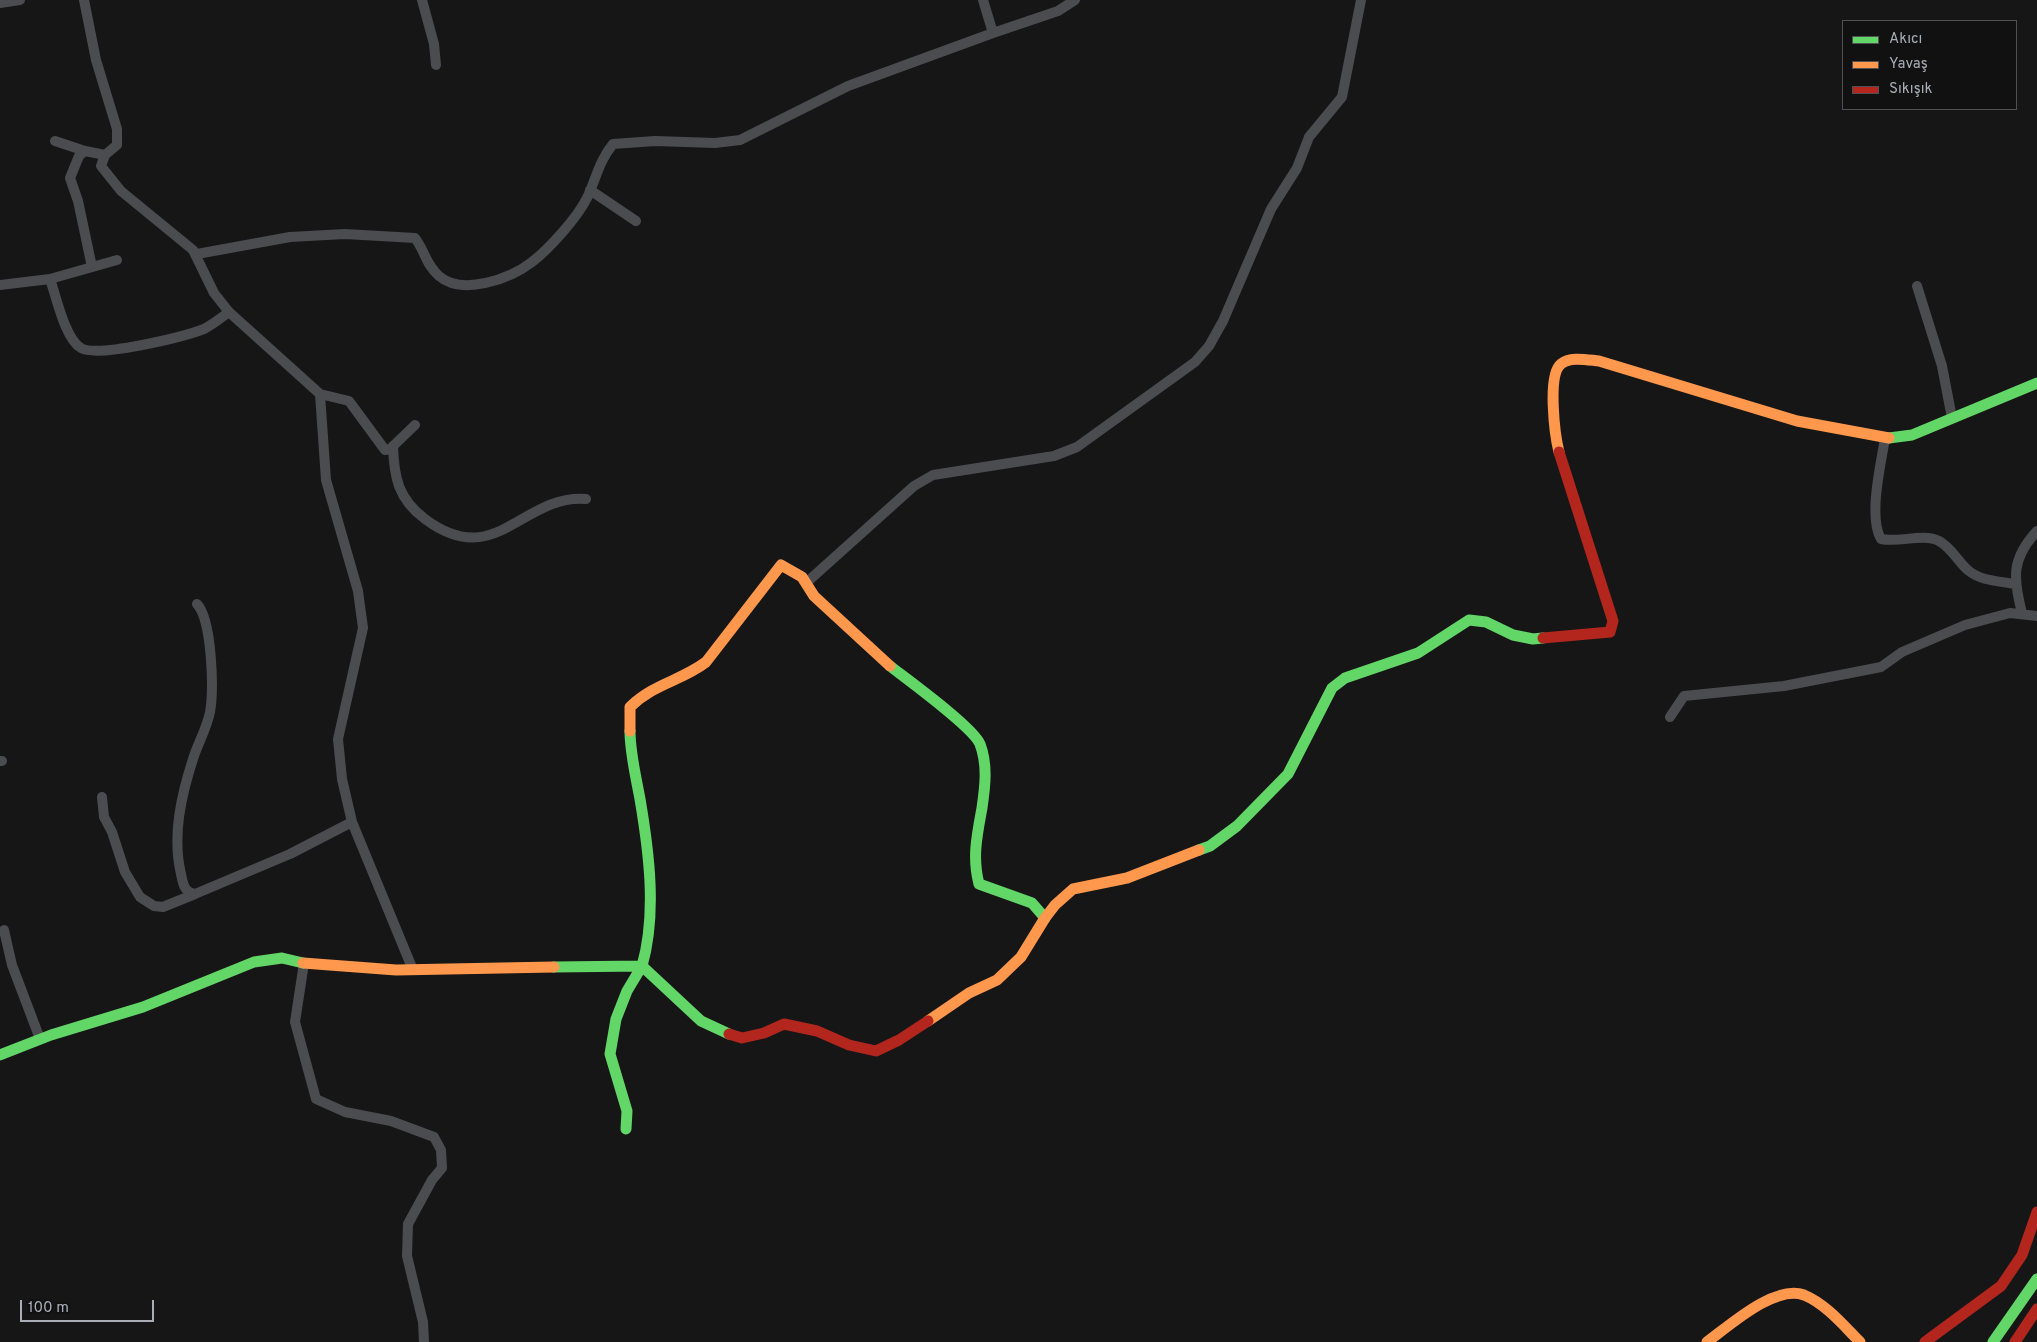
<!DOCTYPE html>
<html>
<head>
<meta charset="utf-8">
<style>
	body { margin:0 }
	#map { position:relative; width:2037px; height:1342px; overflow:hidden; background:#161617; font-family:Overpass,sans-serif }
	canvas { display:block }
	.legend { position:absolute; left:1842px; top:20px; width:175px; height:90px; box-sizing:border-box; background:#111112; border:1px solid #4e5054; margin:0; padding:6px 9px; list-style:none; font-size:15px; color:#a9aeb6 }
	.legend li { display:flex; align-items:center; gap:10px; height:25px }
	.legend b { width:25px; border:1px solid #4e5054 }
	.scale { position:absolute; left:20px; top:1300px; width:134px; height:22px; box-sizing:border-box; border:2px solid #a9aeb6; border-top:0; padding-left:6px; font-size:15px; line-height:18px; white-space:nowrap; color:#a9aeb6; -webkit-text-stroke:4px #111112; paint-order:stroke }
</style>
</head>
<body>
<div id="map">
<canvas width="2037" height="1342"></canvas>
<ul class="legend">
<li><b style="height:6px;background:#63d668"></b>Akıcı</li>
<li><b style="height:6px;background:#ff974d"></b>Yavaş</li>
<li><b style="height:6px;background:#b3261e"></b>Sıkışık</li>
</ul>
<div class="scale">100 m</div>
</div>
<script>
const context = document.querySelector('canvas').getContext('2d');
context.lineJoin = 'round';
function strokePath(path, color, width, dash) {
  context.strokeStyle = color;
  context.lineWidth = width;
  context.lineCap = dash ? 'butt' : 'round';
  context.setLineDash(dash || []);
  context.stroke(path);
}
const street = new Path2D(`
	M84,0L96,60L117,129V145L105,155L101,166L121,191L193,250L214,293L229,312L320,394L349,401L385,450L390,449L415,425
	M422,0L434,44L436,65
	M0,3L20,0
	M993,33L1058,11L1075,0
	M55,141L85,151
	M590,190L636,221
	M197,254L290,237L345,234L415,238C425,251 426,265 439,276C462,296 510,279 532,262C549,249 577,218 587,198C596,179 599,161 613,144L655,141L715,143L740,140L848,86L993,33L983,0
	M92,267L78,201L70,178L79,156L85,151L105,155
	M50,279L117,260
	M0,285L50,279C56,296 65,339 81,348C98,358 183,337 204,329C212,325 221,318 229,312
	M1917,286L1942,366L1952,418
	M320,394L326,480L358,591L363,628L338,739L342,779L352,822L413,970
	M1885,438C1881,464 1868,517 1881,539C1899,543 1923,533 1939,541C1952,548 1958,562 1969,571C1981,581 2000,581 2014,584
	M393,446C394,477 398,499 425,519C496,572 522,494 586,499
	M806,583L914,486L933,475L1054,456L1077,447L1195,362L1209,346L1223,321L1271,209L1297,168L1309,137L1342,97L1361,0
	M197,604C212,620 214,689 210,712C207,728 198,743 193,759C181,796 172,836 181,874C183,884 184,892 195,894L290,854L352,822
	M2022,613C2013,578 2011,559 2037,531
	M1670,717L1684,696L1784,686L1881,667L1902,652L1965,625L2010,613L2037,616
	M0,761H2
	M102,797L104,817L112,832L125,872L140,897L154,906L163,907L195,894
	M4,930L12,965L40,1039
	M304,963L295,1022L316,1099L345,1112L391,1121L434,1137L441,1150L442,1168L432,1180L408,1224L407,1256L423,1322L424,1342`);
const fast = new Path2D(`
	M1889,438L1912,435L2037,383
	M890,666C908,680 973,727 980,744C988,765 985,787 982,808C977,835 972,858 979,884L1032,903L1045,918
	M1199,850L1210,846L1237,826L1288,774L1332,688L1345,678L1418,653L1469,620L1486,622L1513,635L1533,639L1543,638
	M554,967L642,966C657,914 649,852 640,799C636,777 630,753 630,731
	M0,1055L51,1035L143,1007L254,962L282,958L303,963
	M626,1129L627,1111L610,1054L616,1019L627,991L642,966L701,1021L729,1034
	M1993,1342L2037,1279`);
const slow = new Path2D(`
	M1559,452C1555,436 1547,375 1561,364C1570,356 1588,360 1599,361L1797,421L1889,438
	M630,731V707C655,683 681,681 706,662L781,565L802,577L814,596L890,666
	M303,963L396,970L554,967
	M928,1021L969,993L997,980L1021,957L1045,918L1055,905L1073,889L1127,878L1199,850
	M1707,1342C1729,1326 1775,1284 1804,1295C1826,1304 1844,1326 1860,1342`);
const jam = new Path2D(`
	M1543,638L1610,632L1613,621L1559,452
	M729,1034L742,1038L764,1033L784,1024L817,1031L849,1045L876,1051L899,1040L928,1021
	M1925,1342L2001,1286L2022,1255L2037,1212
	M2015,1342L2037,1309`);
strokePath(street, '#4b4c4f', 10);
strokePath(fast, '#63d668', 11);
strokePath(slow, '#ff974d', 11);
strokePath(jam, '#b3261e', 11);
</script>
</body>
</html>
